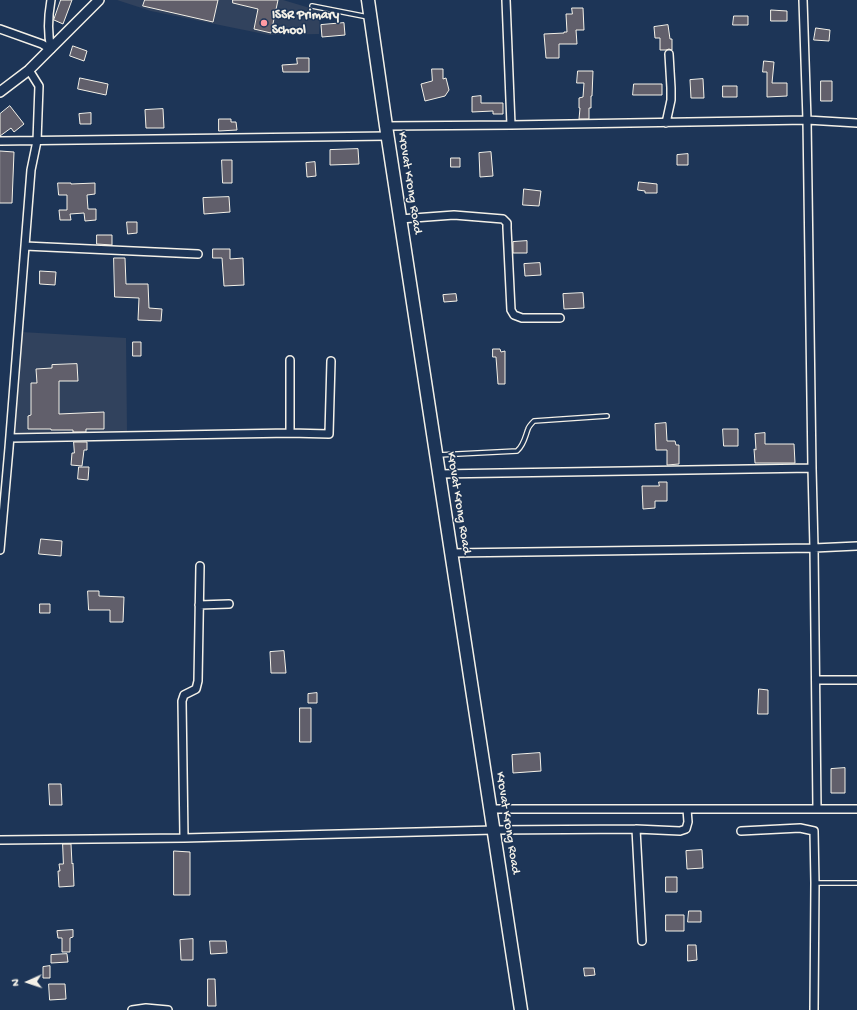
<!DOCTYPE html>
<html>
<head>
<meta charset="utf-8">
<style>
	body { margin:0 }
	#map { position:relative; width:857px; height:1010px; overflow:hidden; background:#1d3557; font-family:"Gochi Hand",sans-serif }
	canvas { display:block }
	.north { position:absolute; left:8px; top:962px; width:40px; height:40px; -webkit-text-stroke:3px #1d3557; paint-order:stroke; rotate:267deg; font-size:11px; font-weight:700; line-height:16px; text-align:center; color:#f4f1e8 }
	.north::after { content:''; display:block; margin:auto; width:14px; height:18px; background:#f4f1e8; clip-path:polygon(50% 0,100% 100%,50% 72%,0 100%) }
</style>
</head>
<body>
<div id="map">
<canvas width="857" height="1010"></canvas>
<div class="north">N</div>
</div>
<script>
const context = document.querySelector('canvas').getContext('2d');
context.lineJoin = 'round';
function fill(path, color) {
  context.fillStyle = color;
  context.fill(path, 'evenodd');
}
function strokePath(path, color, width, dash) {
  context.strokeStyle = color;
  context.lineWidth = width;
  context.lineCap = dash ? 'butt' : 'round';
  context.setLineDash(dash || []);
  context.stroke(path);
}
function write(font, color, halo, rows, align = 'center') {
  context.font = font + ' "Gochi Hand",sans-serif';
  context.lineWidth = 3;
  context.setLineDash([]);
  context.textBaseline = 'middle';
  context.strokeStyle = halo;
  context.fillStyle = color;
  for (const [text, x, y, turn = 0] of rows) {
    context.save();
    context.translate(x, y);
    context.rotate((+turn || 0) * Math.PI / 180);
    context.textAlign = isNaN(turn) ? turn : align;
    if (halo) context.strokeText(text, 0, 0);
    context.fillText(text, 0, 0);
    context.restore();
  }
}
const built = new Path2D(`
	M117,0H283L320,11L319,34L269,35L151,11Z
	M21,332L126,338L127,431L13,433Z`);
const building = new Path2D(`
	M61,0H72L63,24L54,20Z
	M145,0H218L213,22L143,6Z
	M233,0H278L271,33L254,29L258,9L233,3Z
	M572,8H583L584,30H576L577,44H559V58H546L544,34L564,33V32H567L566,14H572Z
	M771,10L787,11V21H771Z
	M734,16H748V25H733Z
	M344,23L345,35L322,37L321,25Z
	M668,25L670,39H672V50L669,49L666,50H660V38H655L654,27Z
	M816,28L830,30L829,41L814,40Z
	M73,46L87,51L84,61L70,56Z
	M297,58H309V72H283L282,65L297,64Z
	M764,61L774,62L772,83H787V96L767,97V72H763Z
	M432,69H443V79L446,78L449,90L445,96L425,101L421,84L432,81Z
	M578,71H593L592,96H591V108H589V119H579L580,108H579V98L583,97L584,83H577Z
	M80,78L108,84L106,95L78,89Z
	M703,79L704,98H691L690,80Z
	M821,81H832V101H821Z
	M634,84H662V95H633Z
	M723,86H737V97H723Z
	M481,96V103H503V114H493V111L472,112V97Z
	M10,106L24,124L14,132L11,128L0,136V114Z
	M163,109L164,128H146L145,110Z
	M91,113V124H80L79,114Z
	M219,119H231V122H236L237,130L219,131Z
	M358,149L359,164L330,165V150Z
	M0,151L14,152L12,203H0Z
	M491,152L493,176L480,177L479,153Z
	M688,154V165H677V155Z
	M451,158H460V167H451Z
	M222,160H232V183H223Z
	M315,162L316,176L307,177L306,163Z
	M639,182L657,184V193H645V191L638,190Z
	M58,183H71V184L95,183V194L87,195L88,209H96V220L85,221L84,213L70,214L71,220H60L59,210H67V195H59Z
	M524,189L541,191L539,206L523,205Z
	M229,197L230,212L204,214L203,198Z
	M127,222H137V233L128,234Z
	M97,235H112V245L97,244Z
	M527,241V253H513V242Z
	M213,249H230V259L243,258L244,285L224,286L222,258H213Z
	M114,258H125L126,284H148L149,308L162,309L161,321L138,320L139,298L115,297Z
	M540,263L541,275L525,276L524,264Z
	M40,271L56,272L55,285L40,284Z
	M583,293L584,308L564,309L563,294Z
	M456,294L457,301L444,302L443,295Z
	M133,342H141V356H133Z
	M493,349H500L501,352L505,351V384H498L496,357H493Z
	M77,364L78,381H59V414L104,412V429H86V432H73V430H51V429H28V416L31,415V383H37L36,369L52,368V365Z
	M666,423L667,441H675L676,445H679V464L667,465V450H656L655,424Z
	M723,429H738V446H724Z
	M765,433V444H794L795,463H755L754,449L756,450L755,434Z
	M74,442H87V450H84L82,466L71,465L72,453H74Z
	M79,467H89L88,480L78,479Z
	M659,482H667V501H655V508L643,509L642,486H659Z
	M41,539L62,541L61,556L39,554Z
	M88,591H99V596L124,597L123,622H110V610H89Z
	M40,604H50V613H40Z
	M284,651L286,673H271L270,652Z
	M759,689L768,690V714H758Z
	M317,693V703H308V694Z
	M300,708H311V742H300Z
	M540,753L541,771L513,773L512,755Z
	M845,768V793H831V769Z
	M49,784H61L62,805H50Z
	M63,844H71L72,864L73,863L74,886L59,887L58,871H60L59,864H63Z
	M702,850L703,868L687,869L686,851Z
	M174,851L190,852V895H174Z
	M666,877H677V892H666Z
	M689,911H701V922H688Z
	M666,915H684V931H666Z
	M73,930V937L70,938V952H62V938H58L57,931Z
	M193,939V960H181L180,940Z
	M210,941H226L227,953L211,954Z
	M688,945H696L697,960L688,961Z
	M67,954L68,962L51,963V955Z
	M50,966V978H43V967Z
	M584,968H594L595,975L585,976Z
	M208,979H215L216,1006H208Z
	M49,984H65L66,999L50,1000Z`);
const service = new Path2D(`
	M312,6L368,17
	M438,455L517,451C524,445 525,437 528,429C529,426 532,423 534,421L607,416
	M815,883H857`);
const minor = new Path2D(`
	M506,0L511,125
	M803,0L807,120L812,468L814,548L817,809
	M0,29L42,44L50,49
	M51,49C47,32 48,17 51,0
	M666,123L671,100V88L669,54
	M386,126L511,125L807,120L857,123
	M0,141L388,136
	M400,219L454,215L503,219L507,223V228L511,310L514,315L522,318H560
	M25,246L198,254
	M290,433L329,434L331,361
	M10,438L290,433V360
	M439,474L812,468
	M0,550L9,448L31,170L37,141L39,86L29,70
	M452,553L814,548L857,546
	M199,605L229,604
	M817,680H857
	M491,809H857
	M636,829L642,941
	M741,831L800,828L814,831L815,883L814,1010
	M184,838L182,701L184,695L196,689L198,681L200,566
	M0,840L184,838L494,830L636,829L680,831L686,829L688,822L687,809
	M132,1010L146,1008L168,1010`);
const tertiary = new Path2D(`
	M0,92L29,70L99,0`);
const trunk = new Path2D(`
	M368,0L386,126L521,1010`);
const markers = [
	[264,23,4,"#ff9aa2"]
];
const poiNames = [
	["ISSR Primary",272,16],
	["School",272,31]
];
const streetNames = [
	["Krovat Krong Road",409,183,81],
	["Krovat Krong Road",458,503,81],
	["Krovat Krong Road",507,823,81]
];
fill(built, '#31425d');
fill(building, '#615f6b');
strokePath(building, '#f4f1e8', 1);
strokePath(service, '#f4f1e8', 6);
strokePath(minor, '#f4f1e8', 10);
strokePath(tertiary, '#f4f1e8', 12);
strokePath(trunk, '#f4f1e8', 15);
strokePath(service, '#1d3557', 3.5);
strokePath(minor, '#1d3557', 7);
strokePath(tertiary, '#1d3557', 9);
strokePath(trunk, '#1d3557', 12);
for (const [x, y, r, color] of markers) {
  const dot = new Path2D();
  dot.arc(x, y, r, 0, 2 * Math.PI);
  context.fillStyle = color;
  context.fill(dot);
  strokePath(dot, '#1d3557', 1.5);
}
write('bold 13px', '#f4f1e8', '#1d3557', poiNames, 'left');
write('13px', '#f4f1e8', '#1d3557', streetNames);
</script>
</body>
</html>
